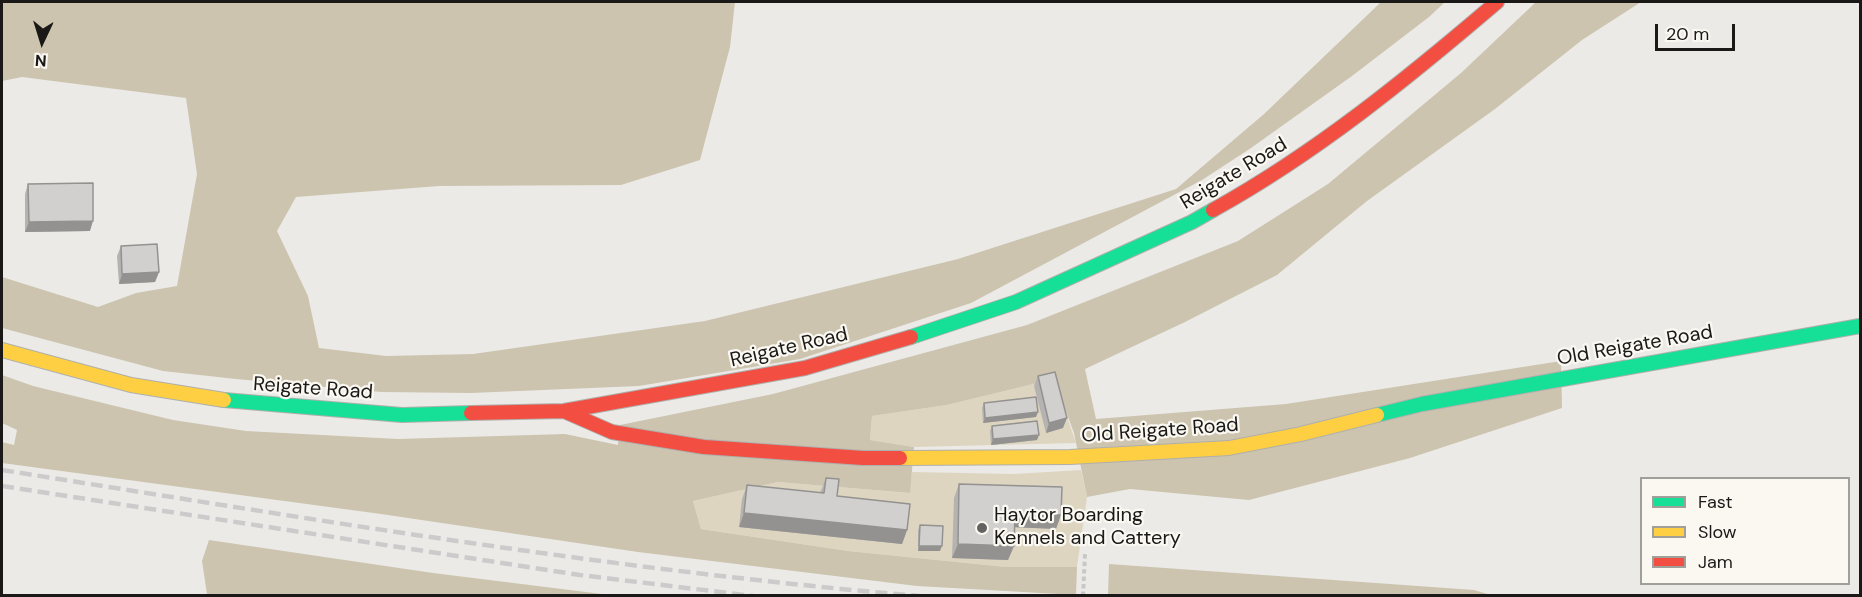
<!DOCTYPE html>
<html>
<head>
<meta charset="utf-8">
<style>
	body { margin:0 }
	#map { position:relative; width:1862px; height:597px; overflow:hidden; background:#ebeae7; font-family:"DM Sans",sans-serif }
	canvas { display:block }
	.frame { position:absolute; inset:0; border:3px solid #1a1917; pointer-events:none }
	.legend { position:absolute; left:1640px; top:477px; width:210px; height:108px; box-sizing:border-box; background:#fbf8f2; border:2px solid #a19f9a; margin:0; padding:8px 10px; list-style:none; font-size:18px; color:#1a1917 }
	.legend li { display:flex; align-items:center; gap:12px; height:30px }
	.legend b { width:30px; border:2px solid #a19f9a }
	.north { position:absolute; left:12px; top:12px; width:60px; height:60px; -webkit-text-stroke:4px #fbf8f2; paint-order:stroke; rotate:184deg; font-size:16px; font-weight:700; line-height:24px; text-align:center; color:#1a1917 }
	.north::after { content:''; display:block; margin:auto; width:21px; height:27px; background:#1a1917; clip-path:polygon(50% 0,100% 100%,50% 72%,0 100%) }
	.scale { position:absolute; left:1655px; top:24px; width:80px; height:27px; box-sizing:border-box; border:3px solid #1a1917; border-top:0; padding-left:8px; font-size:18px; line-height:21px; white-space:nowrap; color:#1a1917; -webkit-text-stroke:4px #fbf8f2; paint-order:stroke }
</style>
</head>
<body>
<div id="map">
<canvas width="1862" height="597"></canvas>
<div class="frame"></div>
<ul class="legend">
<li><b style="height:8px;background:#16e098"></b>Fast</li>
<li><b style="height:8px;background:#ffcf43"></b>Slow</li>
<li><b style="height:8px;background:#f24e42"></b>Jam</li>
</ul>
<div class="north">N</div>
<div class="scale">20 m</div>
</div>
<script>
const context = document.querySelector('canvas').getContext('2d');
context.lineJoin = 'round';
function fill(path, color) {
  context.fillStyle = color;
  context.fill(path, 'evenodd');
}
function strokePath(path, color, width, dash) {
  context.strokeStyle = color;
  context.lineWidth = width;
  context.lineCap = dash ? 'butt' : 'round';
  context.setLineDash(dash || []);
  context.stroke(path);
}
function write(font, color, halo, rows, align = 'center') {
  context.font = font + ' "DM Sans",sans-serif';
  context.lineWidth = 4.5;
  context.setLineDash([]);
  context.textBaseline = 'middle';
  context.strokeStyle = halo;
  context.fillStyle = color;
  for (const [text, x, y, turn = 0] of rows) {
    context.save();
    context.translate(x, y);
    context.rotate((+turn || 0) * Math.PI / 180);
    context.textAlign = isNaN(turn) ? turn : align;
    if (halo) context.strokeText(text, 0, 0);
    context.fillText(text, 0, 0);
    context.restore();
  }
}
const green = new Path2D(`
	M1054,379L1076,443L914,447L870,440L872,416L947,405Z
	M1081,470L1087,497L1077,567H1006L848,551L701,529L693,501L778,482L909,493L912,472L1014,474Z`);
const forest = new Path2D(`
	M2,2H735L730,47L700,160L621,185L439,186L296,197L277,231L308,296L319,348L386,356L473,354L705,321L958,259L1176,189L1264,114L1381,2H1445L1429,17L1352,76L1251,148L1202,180L971,303L800,359L639,386L471,393L381,392L236,379L163,371L2,328V277L98,307L136,293L177,286L197,174L186,98L22,77L2,81Z
	M1536,2H1641L1582,40L1495,109L1367,201L1277,275L1185,322L1085,369L1096,419L1286,404L1561,361L1562,408L1410,458L1249,500L1130,489L1087,497L1074,433L1054,379L947,405L872,416L870,440L914,447L910,493L778,482L693,501L701,529L848,551L1006,567H1077L1076,595L917,586L638,552L381,514L2,463V442L14,445L17,430L2,423V375L33,386L173,420L246,431L398,439L565,434L618,445L620,425L773,394L1027,325L1238,241L1328,184L1461,73Z
	M209,540L433,573L610,595H219L207,594L202,561Z
	M1109,564L1474,590L1491,595H1108Z`);
const path = new Path2D(`
	M1083,596L1085,554`);
const fast = new Path2D(`
	M911,337L1016,302L1192,222L1213,210
	M224,400L402,415L471,413
	M1377,415L1422,404L1860,326`);
const slow = new Path2D(`
	M2,350L131,385L224,400
	M900,458L1070,457L1229,448L1301,434L1377,415`);
const jam = new Path2D(`
	M1213,210C1316,153 1408,78 1497,2
	M564,411L612,432L704,447L863,458H900
	M471,413L564,411L805,368L911,337`);
const rail = new Path2D(`
	M2,470C306,518 611,570 919,596
	M2,486L580,575L753,596`);
const wall = new Path2D(`
	M28,184L90,231L25,232V194Z
	M121,246L159,272L155,282L119,284L117,256Z
	M1038,376L1063,428L1046,433L1034,386Z
	M984,403L1036,417L983,423L982,408Z
	M992,426L1037,440L991,445L990,431Z
	M826,478L837,496L907,530L902,544L739,527L742,499L747,485L820,493Z
	M959,484L1056,529L1014,527V546L1008,560L952,558L954,498Z
	M920,525L940,551H918V530Z`);
const shadedWall = new Path2D(`
	M93,221L90,231L25,232L29,222Z
	M159,272L155,282L119,284L122,274Z
	M1038,412L1036,417L983,423L985,418Z
	M1067,418L1063,428L1046,433L1049,423Z
	M1039,435L1037,440L991,445L993,439Z
	M744,513L907,530L902,544L739,527Z
	M1015,513L1061,515L1056,529L1010,527Z
	M958,544L1014,546L1008,560L952,558Z
	M919,546H942L940,551H918Z`);
const building = new Path2D(`
	M93,183V221L29,222L28,184Z
	M157,244L159,272L122,274L121,246Z
	M1055,372L1067,418L1049,423L1038,376Z
	M1036,397L1038,412L985,418L984,403Z
	M1037,421L1039,435L993,439L992,426Z
	M826,478L839,479L837,496L910,504L907,530L744,513L747,485L824,493Z
	M959,484L1062,487L1061,515L1015,513L1014,546L958,544Z
	M920,525L943,526L942,546H919Z`);
const markers = [
	[982,528,6,"#636260"]
];
const streetNames = [
	["Reigate Road",1234,174,-31],
	["Old Reigate Road",1635,346,-10],
	["Reigate Road",789,348,-13],
	["Reigate Road",313,389,4],
	["Old Reigate Road",1160,431,-4]
];
const poiNames = [
	["Haytor Boarding",994,516],
	["Kennels and Cattery",994,539]
];
fill(green, '#ddd5c0');
fill(forest, '#ccc4af');
strokePath(fast, '#afafac', 16);
strokePath(slow, '#afafac', 16);
strokePath(jam, '#afafac', 16);
strokePath(path, '#c8c8c7', 4, [4.5, 3]);
strokePath(fast, '#16e098', 14);
strokePath(slow, '#ffcf43', 14);
strokePath(jam, '#f24e42', 14);
strokePath(rail, '#cccbcb', 4.5, [12, 6]);
fill(wall, '#b5b3b1');
fill(shadedWall, '#939290');
fill(building, '#d2d0ce');
strokePath(building, '#939290', 1.5);
for (const [x, y, r, color] of markers) {
  const dot = new Path2D();
  dot.arc(x, y, r, 0, 2 * Math.PI);
  context.fillStyle = color;
  context.fill(dot);
  strokePath(dot, '#fbf8f2', 2);
}
write('20px', '#1a1917', '#fbf8f2', streetNames);
write('20px', '#1a1917', '#fbf8f2', poiNames, 'left');
</script>
</body>
</html>
